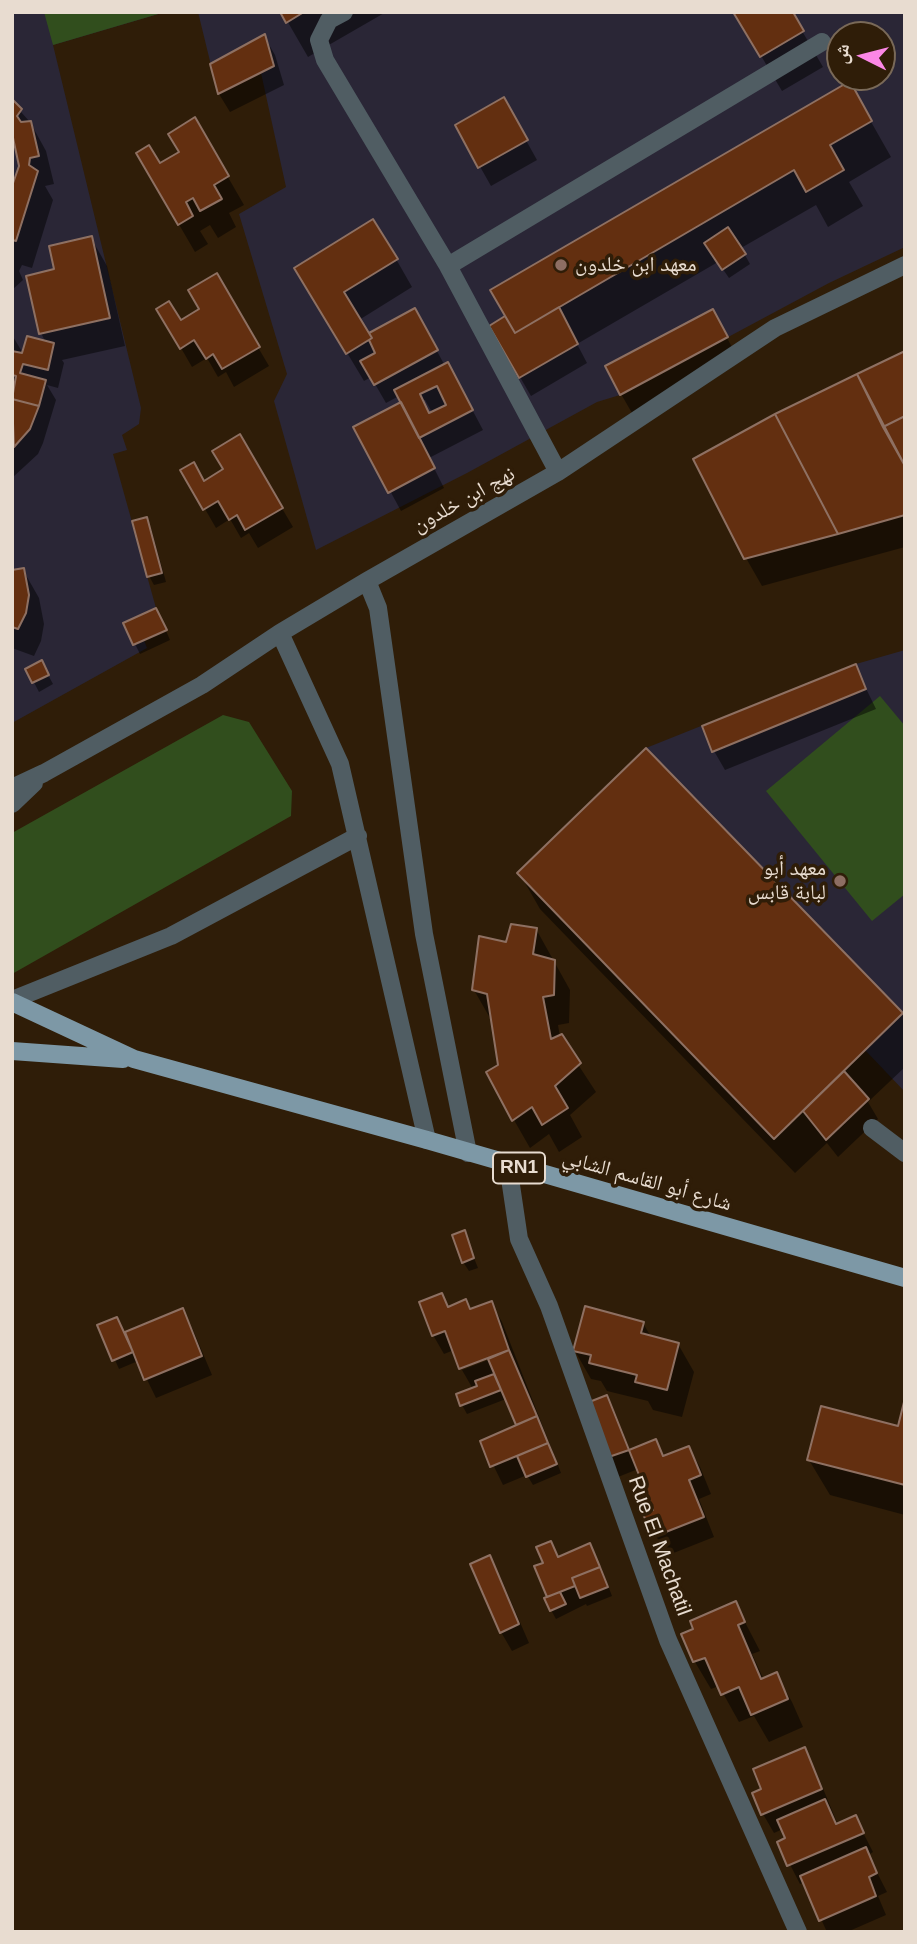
<!DOCTYPE html>
<html>
<head>
<meta charset="utf-8">
<style>
	body { margin:0 }
	#map { position:relative; width:917px; height:1944px; overflow:hidden; background:#2f1d08; font-family:Helvetica,"Noto Naskh Arabic",sans-serif }
	canvas { display:block }
	.frame { position:absolute; inset:0; border:14px solid #e8dcd0; pointer-events:none }
	.north { position:absolute; left:826px; top:21px; width:70px; height:70px; box-sizing:border-box; background:#2f1d08; border:2px solid #796958; border-radius:50%; rotate:276deg; font-size:19px; font-weight:700; line-height:28px; text-align:center; color:#e8dcd0 }
	.north::after { content:''; display:block; margin:auto; width:24px; height:32px; background:#fb87e6; clip-path:polygon(50% 0,100% 100%,50% 72%,0 100%) }
</style>
</head>
<body>
<div id="map">
<canvas width="917" height="1944"></canvas>
<div class="frame"></div>
<div class="north">ش</div>
</div>
<script>
const context = document.querySelector('canvas').getContext('2d');
context.lineJoin = 'round';
function fill(path, color) {
  context.fillStyle = color;
  context.fill(path, 'evenodd');
}
function strokePath(path, color, width, dash) {
  context.strokeStyle = color;
  context.lineWidth = width;
  context.lineCap = dash ? 'butt' : 'round';
  context.setLineDash(dash || []);
  context.stroke(path);
}
function write(font, color, halo, rows, align = 'center') {
  context.font = font + ' Helvetica,"Noto Naskh Arabic",sans-serif';
  context.lineWidth = 7;
  context.setLineDash([]);
  context.textBaseline = 'middle';
  context.strokeStyle = halo;
  context.fillStyle = color;
  for (const [text, x, y, turn = 0] of rows) {
    context.save();
    context.translate(x, y);
    context.rotate((+turn || 0) * Math.PI / 180);
    context.textAlign = isNaN(turn) ? turn : align;
    if (halo) context.strokeText(text, 0, 0);
    context.fillText(text, 0, 0);
    context.restore();
  }
}
const education = new Path2D(`
	M12,12H165L53,45L141,408L139,424L122,435L127,450L113,454L156,608L167,630L144,640L147,648L12,723Z
	M198,12H905V247L829,283L620,395L597,402L467,473L316,550L274,401L287,374L239,214L286,187L261,73L218,94ZM840,35H882V77H840Z
	M905,650V1092L865,1050L903,1013L646,748L856,664Z`);
const green = new Path2D(`
	M44,12H165L53,45Z
	M880,696L905,726V894L872,921L766,791Z
	M223,715L249,722L292,791L291,816L12,974V833Z`);
const shadow = new Path2D(`
	M282,12H386L308,57Z
	M735,12H791L823,67L782,91Z
	M264,36L275,55L284,85L230,112L219,94L212,65Z
	M849,83L891,157L849,182L863,206L828,227L816,205L741,248L750,264L729,278L718,262L577,344L587,363L531,396L491,327Z
	M503,99L537,160L491,186L457,126Z
	M12,102L30,122L46,151L54,184L45,186L53,200L32,268L22,265L19,271L23,280L12,290V191L21,166L15,140L12,137Z
	M195,120L244,205L229,213L236,227L218,238L210,225L200,231L208,244L195,252L138,154L159,165L181,153Z
	M91,238L107,266L125,346L62,360L64,363L58,388L47,385L56,400L43,443L38,454L12,478V335L24,355L46,343L41,333L57,270Z
	M396,259L412,287L359,320L368,336L415,310L445,366L458,383L483,430L429,458L444,488L401,511L356,428L403,403L399,396L386,403L371,377L364,381L313,296ZM421,400H425L436,419L433,421Z
	M216,276L269,366L234,387L226,372L218,377L207,358L192,367L159,310L180,322L201,310Z
	M723,330L737,357L632,413L621,394Z
	M905,352V547L762,586L746,558Z
	M240,437L293,527L258,548L249,533L241,538L230,519L216,528L183,471L204,483L225,470Z
	M146,519L151,528L166,582L154,585L149,576Z
	M23,570L39,598L44,624L41,641L34,656L12,648V572Z
	M161,619L170,640L140,654L125,624Z
	M41,662L53,684L39,692L27,669Z
	M855,666L876,709L725,770L714,751Z
	M520,874L902,1014L905,1020V1067L868,1102L878,1119L838,1157L827,1143L795,1173L540,909Z
	M536,929L570,990L569,1023L558,1025L560,1037L596,1092L570,1115L582,1137L559,1152L549,1134L530,1148L514,1120L488,1073L500,1066L492,1019L490,1018L474,990L507,944Z
	M464,1233L478,1268L469,1271L463,1262Z
	M441,1295L449,1308L471,1311L491,1303L502,1322L561,1473L533,1485L527,1475L503,1485L482,1442L518,1426L506,1399L467,1414L462,1405L473,1389L462,1370L496,1357L495,1354L461,1367V1369L454,1350L444,1354L433,1335Z
	M183,1311L193,1330L212,1375L156,1398L138,1361L119,1369L100,1326L125,1334Z
	M643,1323L651,1337L678,1344L694,1372L682,1417L653,1410L648,1401L607,1391L601,1381L591,1379L575,1351Z
	M606,1397L616,1415H613L631,1458L655,1441L665,1458L689,1448L700,1467L711,1494L699,1499L714,1537L666,1556L646,1515L655,1511L638,1469L613,1479Z
	M905,1407V1515L830,1495L809,1460L899,1428Z
	M550,1543L559,1558L589,1546L600,1565L612,1596L587,1606L586,1604L556,1619L551,1610L545,1564Z
	M489,1558L500,1576L529,1643L512,1651L501,1632Z
	M735,1603L760,1651L752,1654L764,1680L776,1674L792,1702L803,1727L769,1742L754,1716L739,1722L719,1686L711,1689L695,1662L683,1635L695,1629Z
	M804,1750L815,1769L838,1825L855,1817L873,1852L868,1855L887,1892L878,1896L886,1915L847,1932H827L804,1882L800,1884L779,1843L788,1839L783,1829L774,1833L763,1814L764,1790Z`);
const building = new Path2D(`
	M280,12H304L286,23Z
	M733,12H793L804,31L760,57Z
	M265,34L274,66L218,94L210,64Z
	M850,81L872,121L830,145L844,170L806,192L794,170L515,333L490,290Z
	M504,97L528,140L478,168L455,125Z
	M12,99L22,109L17,116L21,122L31,121L39,156L30,158L29,165L38,171L16,241L12,240V186L19,166L12,133Z
	M195,117L229,176L214,185L222,199L200,211L193,198L186,202L193,216L178,225L136,153L149,145L160,163L179,152L168,134Z
	M373,219L398,259L344,292L372,338L346,354L294,268Z
	M728,227L746,254L722,270L704,243Z
	M92,236L110,318L39,334L26,276L54,269L49,246Z
	M217,273L260,347L222,369L213,354L206,359L194,340L180,349L156,309L169,301L181,320L199,309L188,290Z
	M559,307L578,344L519,378L489,326L505,316L515,333Z
	M415,308L438,350L374,385L360,361L375,353L369,340L372,338L369,333Z
	M713,309L728,337L620,395L605,366Z
	M27,336L54,343L48,370L23,364L20,373L46,380L39,406L12,399L16,376L12,375V351L22,353Z
	M905,351V416L883,427L857,374Z
	M448,362L473,410L419,438L394,390ZM437,386L446,405L429,413L420,394Z
	M857,374L905,466V515L838,534L775,414Z
	M12,399L39,406L30,429L14,447Z
	M401,402L435,468L388,493L353,427Z
	M775,414L838,534L744,559L693,459Z
	M905,416V466L883,427Z
	M240,434L283,508L245,530L237,515L229,520L218,501L203,510L180,470L194,462L204,481L223,469L212,451Z
	M147,517L162,573L147,577L132,521Z
	M24,568L29,595L26,613L18,629L12,627V570Z
	M156,608L167,630L133,645L123,623Z
	M42,660L49,675L32,683L25,669Z
	M856,664L866,689L712,752L702,726Z
	M646,748L903,1013L774,1139L517,873Z
	M511,924L537,928L533,954L555,960L554,995L543,997L551,1039L562,1034L581,1063L555,1086L568,1108L542,1125L532,1107L512,1121L486,1072L498,1065L487,994L472,990L479,936L506,942Z
	M844,1071L869,1099L826,1140L803,1111Z
	M465,1230L474,1258L462,1263L452,1235Z
	M442,1293L448,1307L466,1299L470,1309L492,1301L509,1350L459,1369L445,1331L432,1336L419,1302Z
	M585,1306L644,1322L641,1333L679,1343L667,1390L635,1382L637,1375L589,1363L591,1355L573,1351Z
	M183,1308L202,1356L144,1380L125,1332Z
	M117,1317L133,1352L112,1361L97,1325Z
	M509,1350L537,1416L516,1425L488,1359Z
	M494,1374L501,1390L460,1406L456,1394L477,1386L475,1381Z
	M607,1395L629,1450L600,1460L579,1406Z
	M904,1402L905,1485L807,1460L821,1406L898,1426Z
	M537,1416L548,1443L490,1467L480,1441Z
	M656,1439L663,1456L689,1446L701,1475L689,1480L704,1517L653,1537L643,1514L653,1510L629,1450Z
	M548,1443L557,1464L526,1477L517,1456Z
	M551,1541L558,1557L590,1543L600,1567L572,1578L575,1586L547,1597L534,1566L543,1563L536,1547Z
	M490,1555L519,1624L500,1633L470,1564Z
	M600,1567L608,1587L580,1598L572,1578Z
	M560,1592L566,1604L550,1611L544,1598Z
	M736,1601L745,1622L738,1625L761,1679L777,1672L788,1699L751,1715L739,1687L721,1695L705,1658L693,1662L681,1634L693,1629L690,1621Z
	M805,1747L822,1789L761,1815L752,1793L761,1789L753,1769Z
	M825,1799L836,1824L856,1815L864,1833L787,1866L777,1842L785,1838L777,1820Z
	M866,1847L877,1873L869,1877L876,1896L819,1921L800,1876Z`);
const minor = new Path2D(`
	M344,12L329,20L319,40L325,60L448,266
	M558,472L448,266L822,42
	M367,581L378,608L424,934L468,1153
	M280,633L340,764L427,1140
	M12,788L44,773L202,685L280,633L367,581L558,472L775,328L905,265
	M12,804L34,783
	M12,1000L171,936L358,836
	M872,1128L905,1153
	M508,1165L519,1239L549,1306L668,1640L798,1932`);
const major = new Path2D(`
	M12,1002L134,1059L427,1140L905,1278
	M12,1051L123,1059`);
const markers = [
	[561,265,7,"#8d6e63"],
	[840,881,7,"#8d6e63"]
];
const shields = [
	[519,1168,52]
];
const shieldNames = [
	["RN1",519,1168]
];
const poiNames = [
	["معهد ابن خلدون",575,265],
	["معهد أبو",826,869,"right"],
	["لبابة قابس",826,893,"right"]
];
const streetNames = [
	["نهج ابن خلدون",464,500,-29],
	["شارع أبو القاسم الشابي",647,1181,16],
	["Rue El Machatil",659,1546,70]
];
fill(education, '#2a2636');
fill(green, '#314e1d');
fill(shadow, '#0007');
fill(building, '#632f10');
strokePath(building, '#8e7062', 2);
strokePath(minor, '#505d63', 18);
strokePath(major, '#7d98a6', 18);
for (const [x, y, r, color] of markers) {
  const dot = new Path2D();
  dot.arc(x, y, r, 0, 2 * Math.PI);
  context.fillStyle = color;
  context.fill(dot);
  strokePath(dot, '#2f1d08', 2.5);
}
for (const [x, y, w] of shields) {
  const box = new Path2D();
  box.roundRect(x - w / 2, y - 15.5, w, 31, 5);
  context.fillStyle = '#2f1d08';
  context.fill(box);
  strokePath(box, '#e8dcd0', 2);
}
write('bold 19px', '#e8dcd0', null, shieldNames);
write('21px', '#e8dcd0', '#2f1d08', poiNames, 'left');
write('21px', '#e8dcd0', '#2f1d08', streetNames);
</script>
</body>
</html>
